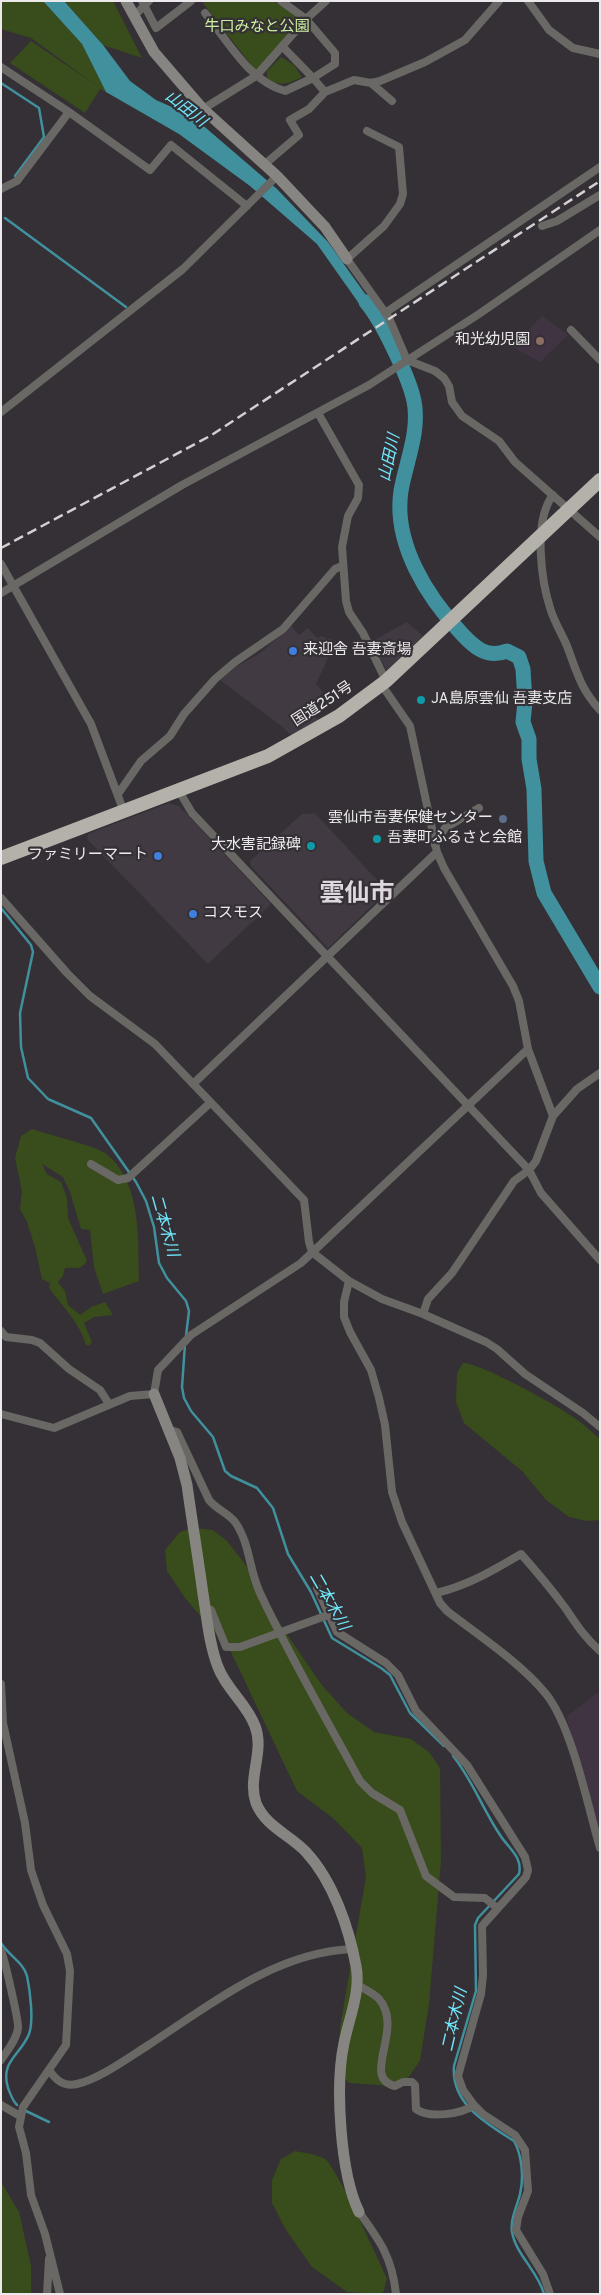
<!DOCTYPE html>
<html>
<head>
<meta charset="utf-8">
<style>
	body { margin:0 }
	#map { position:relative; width:601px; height:2295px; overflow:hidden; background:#343035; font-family:Overpass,sans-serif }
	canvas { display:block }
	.frame { position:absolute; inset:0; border:2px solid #ece9ec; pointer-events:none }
</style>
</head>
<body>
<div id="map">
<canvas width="601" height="2295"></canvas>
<div class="frame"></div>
</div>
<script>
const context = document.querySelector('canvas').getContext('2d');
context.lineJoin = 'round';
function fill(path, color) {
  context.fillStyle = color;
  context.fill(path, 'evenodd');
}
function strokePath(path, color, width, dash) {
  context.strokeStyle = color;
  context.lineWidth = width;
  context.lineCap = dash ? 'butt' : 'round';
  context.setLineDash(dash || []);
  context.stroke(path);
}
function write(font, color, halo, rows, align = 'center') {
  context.font = font + ' Overpass,"Noto Sans JP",sans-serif';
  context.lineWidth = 4.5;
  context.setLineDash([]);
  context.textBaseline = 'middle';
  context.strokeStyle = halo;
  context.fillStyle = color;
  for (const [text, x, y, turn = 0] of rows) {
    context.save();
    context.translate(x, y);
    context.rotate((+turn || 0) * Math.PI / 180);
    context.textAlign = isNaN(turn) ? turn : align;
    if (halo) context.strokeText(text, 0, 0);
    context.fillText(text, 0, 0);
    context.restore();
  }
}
const built = new Path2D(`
	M407,622L423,636L387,671L371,642Z
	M291,626L299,635L308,628L317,638L321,636L336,641L316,684L323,692L310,710L320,722L293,737L280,725L220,680L237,666L259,654Z
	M169,803L179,806L271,904L208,964L87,839L88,834Z
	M315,813L387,891L328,948L251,866L250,861L302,814Z`);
const education = new Path2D(`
	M542,316L568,335L540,362L511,346Z
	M600,1691V1832H599L566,1717Z`);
const green = new Path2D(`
	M1,1H43L82,44L106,92L100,89L85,113L10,63L31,41L97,86L31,38L1,29Z
	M64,1H113L142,58L103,45Z
	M205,1H274L300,19L256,71L203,3Z
	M281,57L294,65L302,77C287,84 281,87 267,78V71Z
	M32,1129C46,1134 95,1146 105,1153C142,1181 138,1239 139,1281L103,1294L94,1267L90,1230L81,1229L70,1192L63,1177L42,1164L47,1174L61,1182L67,1198L68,1218L87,1261C81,1271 74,1267 65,1268L63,1276L58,1282L65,1291L68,1305L80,1315L91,1307L105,1302L113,1315L94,1317L84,1323L92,1342L90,1345H86C79,1322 63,1307 49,1288L50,1283L42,1279L35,1247L27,1222L20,1209L22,1191L15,1158L21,1136Z
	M463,1363C480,1363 557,1405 573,1417C582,1423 591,1431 600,1439V1520L587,1521L569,1517L546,1500L522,1471L464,1423L456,1402L457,1373Z
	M192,1528L213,1530L227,1541L248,1568L284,1630L321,1684L347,1713L374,1732L411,1739L429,1752L440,1768L441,1861L429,2004L420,2061L405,2082L393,2086L349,2083L339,2071L340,2027L366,1877L362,1848L334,1819L297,1791L230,1650L185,1598L167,1571L165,1550L180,1532Z
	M295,2151C305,2153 316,2154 325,2159C337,2168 378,2259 387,2278L384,2291L380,2294L347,2292L312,2267L286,2230L272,2203V2180L281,2159Z
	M1,2182L19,2212L31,2266V2294H1Z`);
const water = new Path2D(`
	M43,1H64L103,45L130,81L156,100L192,116L277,189L328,242L381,316L372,322L317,244L250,186L179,134L106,92L82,44Z`);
const stream = new Path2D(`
	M1,83L39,108L44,137L15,176
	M5,218L126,307
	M1,908L31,945L33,952L20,1013L21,1047L28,1078L48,1099L91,1118L136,1182L146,1201L154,1227L159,1263L167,1278L186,1301L189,1311L186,1336
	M185,1344L182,1387L184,1398L191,1411L213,1437L225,1471L231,1476L257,1488L273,1508L288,1554L311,1592L332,1638L381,1668L390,1675L410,1713L444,1746
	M453,1756C472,1779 483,1810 500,1835C509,1849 523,1857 519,1874L478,1918L475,1925L476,1991L454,2066C451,2104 486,2123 514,2141C522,2155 524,2178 520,2194C517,2207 510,2219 512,2232C516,2255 538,2271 544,2294
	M1,1943C8,1955 24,1963 27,1976C30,1990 34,2021 29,2034C20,2056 0,2061 8,2088C11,2095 12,2100 17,2105
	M26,2111L49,2122`);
const river = new Path2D(`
	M366,302C382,321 409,377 414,401C420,431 406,462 401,491C393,543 427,597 462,634C474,647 487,659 507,651L519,657L523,669L525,702L523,722L529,739V759L534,789L536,861L544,893L600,987`);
const street = new Path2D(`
	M142,1L156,28L191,1
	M528,1L549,30L573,48L600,54
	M205,13C228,41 249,81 285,91L313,78L325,92
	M134,16L149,1
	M282,46L313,78L335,64V53L306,19L326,1
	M1,67L69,112L150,170L171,145L247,206
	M371,83L392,101
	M203,109L256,76L306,19L281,1
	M367,131L399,147L403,194L400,204L384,226L347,259L389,318L407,360L435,371L444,378L449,386L452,402L462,416L499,441L515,462L600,537
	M265,164L299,135L290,120L309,109L325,92L354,80L371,83L380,81L425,62L465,40L499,1
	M1,189L17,181L69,112
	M542,226L557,221L600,195
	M385,313L600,167
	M571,330L600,360
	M1,412L183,269L277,176
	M318,413L359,485L358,498L348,516L342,547L346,601L349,612L363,633L386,681
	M553,495C533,521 541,581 551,611C555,623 562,634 567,646C577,672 580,688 600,710
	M1,564L91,724L124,812
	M1,593L182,485L369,385L479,314L600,230
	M381,684L410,726L437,852L444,868L513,986L519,1001L528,1049L553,1116
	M179,791L192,813L529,1170L541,1193L600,1260
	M118,794L141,761L170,736L184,714L215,679L235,662L283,629L335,569L342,566
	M435,845L445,828L479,808
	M1,898L67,973L90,996L155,1044L304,1200L309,1242L312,1252L349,1281L382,1299L423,1314L486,1342L497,1349L525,1374L583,1413L600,1427
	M193,1084L437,852
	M91,1164L118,1180L128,1178L210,1103
	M349,1281L344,1302V1317L350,1332L371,1370L379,1398L385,1425L392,1492L402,1522L440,1603L447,1611C478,1635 522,1664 546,1694C572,1726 588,1807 600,1848
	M423,1314L428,1299L452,1273L514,1181L529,1170L536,1161L553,1116L577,1089L600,1073
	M1,1331L6,1337L32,1340L40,1343L69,1369L100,1390L109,1404
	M1,1414L54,1428L130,1396L154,1394L158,1370L191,1335L301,1263L528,1049
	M170,1430L177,1432L209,1500C216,1509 228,1513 235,1522C250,1543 249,1570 260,1593C290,1657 326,1718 360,1781L372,1793L400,1810L426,1876L454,1897L485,1898L497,1908
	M317,1588L337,1632L386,1663L398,1675L416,1711L467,1765L525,1857L528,1870L526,1877L482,1926L483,1975L481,1994L458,2076L463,2090L474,2105L483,2114L515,2135L525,2150L528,2191L518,2217L516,2230L543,2274L550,2294
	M436,1593C467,1586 494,1570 521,1554C537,1572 552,1590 566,1609C577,1625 585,1638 600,1651
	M205,1608L211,1610L226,1647H240L328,1615
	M1,1684L3,1723L25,1823L31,1870L43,1905L67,1954L70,1971L66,2045L23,2107L19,2127L26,2153L31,2195L45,2234L60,2294
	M1,1951C4,1956 19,2022 18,2028C17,2039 7,2051 1,2060
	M356,1984C364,1989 374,1993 379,1999C405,2029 360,2078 395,2086L403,2082H412L415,2085L416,2109C429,2119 462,2114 474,2105
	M49,2070C56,2080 63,2087 77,2084C99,2079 128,2058 147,2046C210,2005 274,1953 351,1949
	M1,2105L20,2116
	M359,2212C380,2241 392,2257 396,2294
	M47,2294L49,2259`);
const secondary = new Path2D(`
	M126,1L154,52L203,109L277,176L325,227L347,259
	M154,1394L180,1458L187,1485C192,1521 198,1557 203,1594C207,1618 209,1644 218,1667C226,1689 247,1704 255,1726C265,1752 247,1777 256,1803C265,1826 290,1835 306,1852C333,1881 349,1928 356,1966C361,1991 349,2018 344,2043C335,2085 340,2173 359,2212`);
const highway = new Path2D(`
	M1,858L268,756L339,716L386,681L600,480`);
const rail = new Path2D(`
	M1,548L210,436L600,181`);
const markers = [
	[540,341,5,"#8d6e63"],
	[293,651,5,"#3f7fe0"],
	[421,700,5,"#0f9aa8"],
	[503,819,5,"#5c6f8a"],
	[377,839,5,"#0f9aa8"],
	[311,846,5,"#0f9aa8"],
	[158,856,5,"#3f7fe0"],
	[193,914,5,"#3f7fe0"]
];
const parkNames = [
	["牛口みなと公園",257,28]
];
const poiNames = [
	["和光幼児園",530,341],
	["来迎舎 吾妻斎場",303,651,"left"],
	["JA島原雲仙 吾妻支店",431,700,"left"],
	["雲仙市吾妻保健センター",493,819],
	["吾妻町ふるさと会館",387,839,"left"],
	["大水害記録碑",301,846],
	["ファミリーマート",148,856],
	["コスモス",203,914,"left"]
];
const streetNames = [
	["国道251号",323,705,-33]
];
const waterNames = [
	["山田川",185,110,38],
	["山田川",391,458,-78],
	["二本木川",163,1226,74],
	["二本木川",328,1602,60],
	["二本木川",456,2020,-77]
];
const townNames = [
	["雲仙市",357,896]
];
fill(built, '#423a42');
fill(education, '#403443');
fill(green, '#394c1b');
fill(water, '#40909e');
strokePath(stream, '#40909e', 2.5);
strokePath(river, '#40909e', 15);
strokePath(street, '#696865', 8);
strokePath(secondary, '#878581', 11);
strokePath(highway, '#b4b1aa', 14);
strokePath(rail, '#d3d0d3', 2.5, [10, 5]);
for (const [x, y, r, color] of markers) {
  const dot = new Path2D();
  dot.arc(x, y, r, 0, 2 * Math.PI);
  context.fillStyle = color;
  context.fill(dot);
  strokePath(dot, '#343035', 2);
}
write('15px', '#ccef9f', '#343035', parkNames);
write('15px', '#ece9ec', '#343035', poiNames, 'right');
write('15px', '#ece9ec', '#343035', streetNames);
write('italic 16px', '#72e8fe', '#343035', waterNames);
write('bold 25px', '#ded8de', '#343035', townNames);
</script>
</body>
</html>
